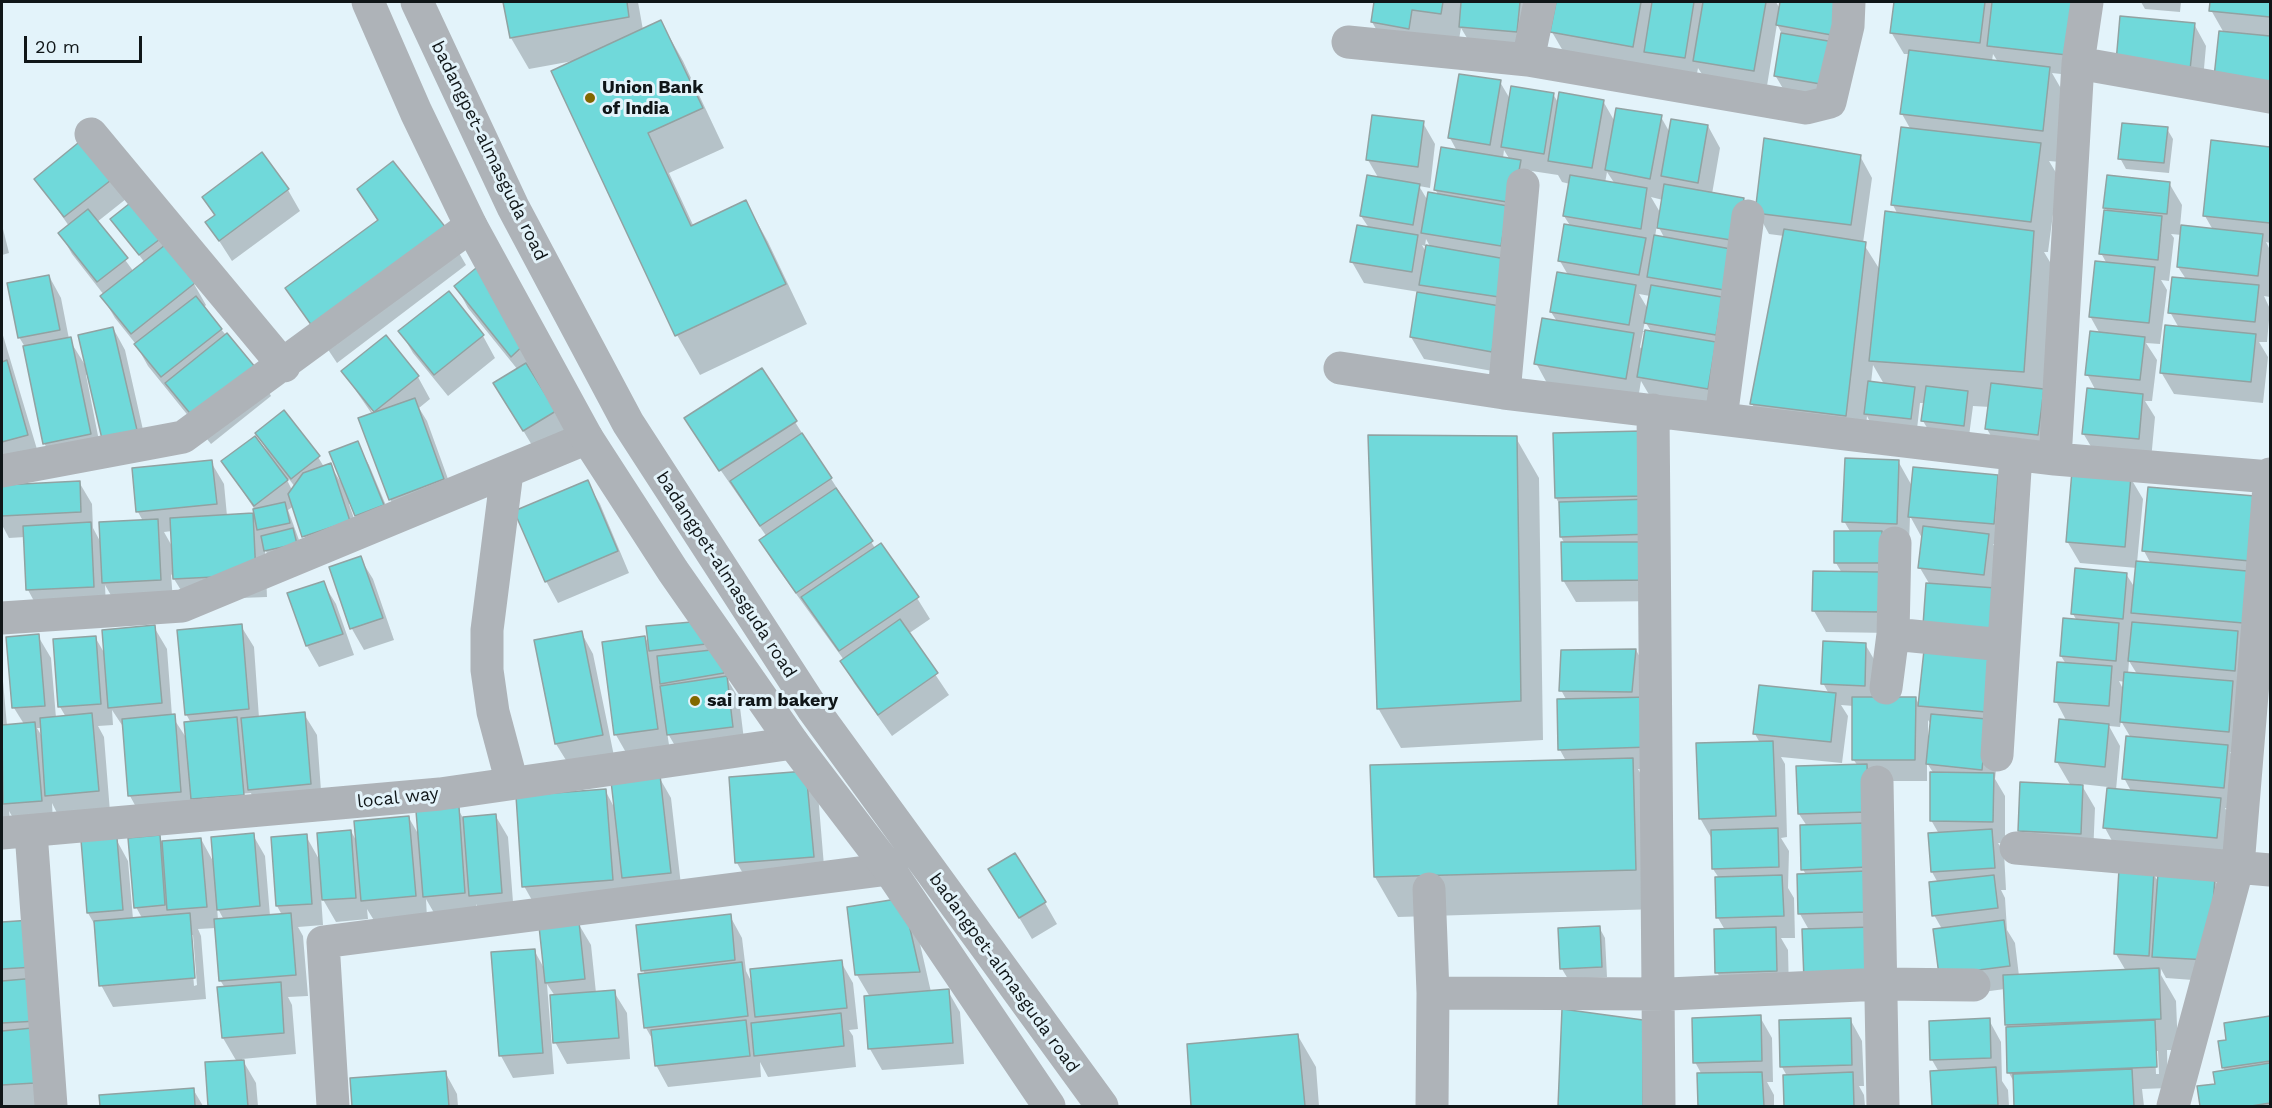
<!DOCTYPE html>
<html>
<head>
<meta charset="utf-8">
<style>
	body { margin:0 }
	#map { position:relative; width:2272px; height:1108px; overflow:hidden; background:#e3f3fa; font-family:"Work Sans",sans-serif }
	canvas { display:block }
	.frame { position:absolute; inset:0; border:3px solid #101618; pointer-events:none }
	.scale { position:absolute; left:24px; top:36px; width:118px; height:27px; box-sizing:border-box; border:3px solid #101618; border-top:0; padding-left:8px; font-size:18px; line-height:21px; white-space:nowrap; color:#101618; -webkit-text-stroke:4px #e3f3fa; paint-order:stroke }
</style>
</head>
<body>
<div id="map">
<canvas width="2272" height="1108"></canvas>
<div class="frame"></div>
<div class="scale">20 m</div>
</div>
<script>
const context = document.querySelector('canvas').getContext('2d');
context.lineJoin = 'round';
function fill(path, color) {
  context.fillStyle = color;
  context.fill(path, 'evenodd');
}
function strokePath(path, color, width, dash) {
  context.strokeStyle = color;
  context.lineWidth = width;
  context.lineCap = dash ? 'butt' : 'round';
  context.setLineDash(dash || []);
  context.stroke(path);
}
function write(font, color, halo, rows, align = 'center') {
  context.font = font + ' "Work Sans",sans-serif';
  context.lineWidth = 6;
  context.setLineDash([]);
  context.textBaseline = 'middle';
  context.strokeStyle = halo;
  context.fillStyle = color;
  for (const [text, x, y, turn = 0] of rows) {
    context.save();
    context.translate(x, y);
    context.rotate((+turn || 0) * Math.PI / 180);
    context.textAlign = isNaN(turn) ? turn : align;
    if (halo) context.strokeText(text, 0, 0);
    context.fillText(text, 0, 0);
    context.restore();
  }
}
const shadow = new Path2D(`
	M505,2H638L643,30L661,22L683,61L724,148L669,173L694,227L746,202L768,242L807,324L700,375L677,335L573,61L529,69L511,38Z
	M1376,2H1534L1529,53L1473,48L1461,28L1458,45L1390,53L1372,22Z
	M1557,2H1776L1780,9L1781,2H1845L1844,107L1788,97L1775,75L1782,34L1777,24L1766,92L1707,82L1698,68L1696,79L1658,73L1653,65L1651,77L1570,63L1552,32Z
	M1895,2H2075L2079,76L2052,73L2067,99L2060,162L2049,161L2058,176L2048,252H2044L2056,272L2050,456L1999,450L1987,429L1990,407L1973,406L1969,436L1929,431L1923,421L1925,403H1920L1917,429L1871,424L1867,416L1864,446L1770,435L1752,404L1784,236L1769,234L1757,212L1860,156L1872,178L1863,243L1880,270L1898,215L1893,205L1911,130L1902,114L1910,54H1904L1891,32ZM1993,54L1998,62L1992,61ZM1873,365L1884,384L1871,383Z
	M2141,2H2181L2180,12L2145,9Z
	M2212,2H2270V103L2224,33L2211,10Z
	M2194,24L2206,46L2202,91L2130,83Z
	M1500,82L1510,99L1553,94L1559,104L1603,101L1615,122L1661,117L1670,133L1708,126L1720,148L1712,194L1743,199L1720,410L1651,398L1641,381L1638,399L1548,385L1536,363L1558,323L1551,312L1568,275L1560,261L1571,227L1564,216L1570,184L1562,182L1558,175L1525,170L1504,373L1424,359L1411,337L1419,292L1364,283L1352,262L1369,228L1361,216L1379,179L1368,160L1423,123L1435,144L1430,188L1419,186L1428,201L1439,196L1435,189L1457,151L1450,138ZM1504,150L1510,160L1503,158ZM1607,172L1615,184L1605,183ZM1651,197L1663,200L1661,214ZM1657,224L1665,239L1655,237ZM1426,239L1431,248L1426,252L1422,245L1425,246ZM1639,294L1650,296L1648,309ZM1645,321L1652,333L1643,331ZM1643,332H1646L1643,352L1640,347Z
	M2167,129L2173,139L2169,173L2126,169L2120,158Z
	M89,136L131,195L97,222L134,272L145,263L112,219L139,198L194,284L206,305L203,308L259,374L271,396L211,444L148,366L135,343L115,318L102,296L104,295L72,254L60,233L69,226L36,179Z
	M2213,142L2270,148V243L2266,242L2270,250V297L2264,296L2270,309L2267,342H2259L2268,357L2263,403L2174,394L2161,372L2179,328L2170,312L2186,279L2178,267L2182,235L2171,234L2174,238L2169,281L2161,280L2167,290L2160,344L2146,343L2157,360L2152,401H2145L2155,417L2151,460L2096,455L2083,433L2096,391L2087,374L2100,334L2090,316L2107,264L2101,253L2108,212L2105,207L2169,183L2182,205L2180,227L2213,230L2205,216Z
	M359,189L448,234L466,265L337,363L287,288L378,222Z
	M288,190L300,211L232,261L207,222L215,217L204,198Z
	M2,225L9,253L2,255Z
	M49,276L61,298L69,339L85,365L113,328L125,350L148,452L88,374L86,375L102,456L57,465L44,443L25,347L19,337Z
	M456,286L539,363L530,372L567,433L536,452L508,405L518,370L468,308Z
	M400,331L483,336L495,358L448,396L413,353Z
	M2,332L39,456L2,467Z
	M386,338L418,377L430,399L419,408L427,421L456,501L402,521L390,499L372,414L343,372ZM371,405L376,414H373L369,406Z
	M795,422L875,548L917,598L930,619L908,634L949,695L892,736L854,683L842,662L844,660L773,562L761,541L767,537L699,439Z
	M1641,432L1662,601L1576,602L1563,580L1565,544L1561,537L1560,505L1556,498L1555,435Z
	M257,433L318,457L324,467L330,465L342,484L357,443L369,465L395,527L369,537L351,503L349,504L362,542L316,558L304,536L294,506L288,510L299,540L272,561L265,550L267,597L187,600L171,574L173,601L116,604L105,585L106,608L40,612L28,590L25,537L9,538L2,525V486L79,482L92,504L93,528L101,543L143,521L138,512L134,470L211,462L224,484L227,516L252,515L257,522L255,510L223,461L267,451ZM289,479L295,487L292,490L287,480ZM172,531L173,548L164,532Z
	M1516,438L1539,478L1543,740L1401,748L1378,708Z
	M1898,461L1912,486L1997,476L2010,498L2006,545L1993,544L2001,557L1996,592L1930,585L1920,568L1922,538L1910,516L1909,545L1891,633L1826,632L1814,611L1842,573L1836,563L1851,533L1844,521Z
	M2130,477L2143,499L2137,563L2151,564L2144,551L2254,497L2240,753L2230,752L2240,768L2236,809L2225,808L2232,821L2228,860L2117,850L2105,828L2108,787L2081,784L2095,808L2093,855L2032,852L2019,830L2071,786L2057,762L2067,722L2056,701L2066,664L2061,656L2077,621L2073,614L2126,574L2135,588L2137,568L2080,563L2067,541ZM2129,661L2137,674H2128ZM2119,681L2125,682L2124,691ZM2121,721L2131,738L2124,778L2131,791L2116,790L2120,746L2109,726L2120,727Z
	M587,482L600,504L629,573L558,603L546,581Z
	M360,558L373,579L394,640L364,650L352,629L331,568Z
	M323,583L336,604L354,655L319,667L307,646L289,594Z
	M702,622L726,661L729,682L739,699L745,748L681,756L667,732L670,751L628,756L616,735L603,643L645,637L650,647Z
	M241,626L254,647L259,718L304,714L317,735L322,805L205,820L191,797L193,813L142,818L130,796L124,728L112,710L113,725L98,726L104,737L110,812L59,817L52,803L53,822L17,825L9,811L10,822H2V670L7,726L24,724L14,708L38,636L51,658L56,718L66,717L60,707L54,640L95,637L106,656L154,627L167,649L172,716L187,739L191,723L186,714ZM37,728H42L43,738ZM251,793L252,796L200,800V797Z
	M581,632L593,654L614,756L569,765L556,744Z
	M1865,644L1878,666L1876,698L1916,699L1920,706L1925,652L1990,658L1999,742L1995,779L2005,796V843H1998L2004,852L2006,890H2001L2005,898L2007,930L2015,943L2019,976L2126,971L2116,954L2153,873L2159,883L2214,879L2226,900L2220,982L2166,978L2161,969V975L2176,1001L2178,1050H2167L2168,1088L2142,1089L2144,1106H2015L2014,1082L2009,1073L2005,989L1952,996L1942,929L1934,915L1938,883L1932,872L1930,835L1939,834L1931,820L1934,774L1927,763V781H1875L1879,933L1809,930L1800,914L1806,875L1803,869L1807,826L1799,814L1858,766L1853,759L1854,706L1841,705L1848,716L1842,763L1781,757L1785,764L1787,837L1781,838L1789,851L1788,888L1794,898L1795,938H1781L1788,950L1789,992L1729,994L1717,972L1725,930L1718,918L1716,878H1719L1713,869L1712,839L1700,818L1760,743L1755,734L1829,694L1823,683ZM1928,720L1932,726L1930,741H1928ZM2155,1051H2158L2159,1074H2156Z
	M1636,650L1648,672L1662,769H1638L1655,799L1658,909L1398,917L1375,877L1566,761L1560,750L1567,701L1561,690Z
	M806,773L818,794L825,878L749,884L737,863Z
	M659,777L671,798L682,894L635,899L628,886L630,911L542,918L524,886L605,790L615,809Z
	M458,809L463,818L495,815L508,837L514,915L483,917L476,904L477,914L437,918L426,899L427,918L375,922L367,909L368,919L336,922L321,896L323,925L298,927L303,936L308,996L288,997L292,1005L296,1054L242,1059L256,1083L258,1106H210L207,1064L237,1062L223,1038L219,988H225L220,980L216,928L198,929L201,936L206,999L113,1007L101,985L96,927L88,913L116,839L128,861L133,919L142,918L136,907L159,837L162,843L201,839L214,863L253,835L265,856L270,916L282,915L277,906L272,839L306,836L320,861L351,831L358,844L409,818L420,837ZM217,907L224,920H218ZM190,935H193L197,985L194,986Z
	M1003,891L1045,903L1057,924L1032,939Z
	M730,916L742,938L746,971L753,985L841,962L853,983L858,1029L849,1030L853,1036L856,1067L768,1077L760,1062L761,1077L668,1087L656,1065L654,1042L646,1028L645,974L643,970Z
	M31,921L46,1105L2,1106V923Z
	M915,922L931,992L948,991L960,1012L964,1064L882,1070L870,1049L866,997H870L857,975Z
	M578,923L591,945L596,993L614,992L627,1013L630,1059L567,1064L555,1042V996L547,984L554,1074L513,1078L501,1056L493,954L534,950L545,970Z
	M1599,927L1605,938L1607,977L1568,979L1562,969Z
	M1564,1011L1660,1106H1560Z
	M1760,1017L1772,1038L1773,1082H1767L1774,1095V1106H1700L1699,1075H1702L1695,1062Z
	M2270,1017V1106H2202L2199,1088L2216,1085L2225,1071L2223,1067L2227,1041L2225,1024Z
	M1850,1019L1862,1041L1864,1086H1859L1864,1095L1865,1106H1785L1784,1076H1787L1782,1067Z
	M1989,1020L2001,1042L2002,1081L2008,1090L2009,1106H1933L1932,1072H1939L1932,1060Z
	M1298,1036L1316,1067L1319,1106H1193L1188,1046Z
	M445,1072L457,1094L458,1106H353L351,1079Z
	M193,1089L203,1106H101L100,1097Z`);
const building = new Path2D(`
	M503,2H627L629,17L510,38Z
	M1374,2H1443L1441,14L1412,10L1409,29L1371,22Z
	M1461,2H1520L1517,32L1459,27Z
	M1556,2H1641L1633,47L1550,32Z
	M1652,2H1694L1685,58L1644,52Z
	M1703,2H1766L1754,71L1693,61Z
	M1780,2H1842L1837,36L1776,25Z
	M1894,2H1985L1980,43L1890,33Z
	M1992,2H2074L2067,55L1987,46Z
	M2210,2H2270V17L2209,11Z
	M2120,16L2195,23L2190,70L2116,62Z
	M661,20L703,108L648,133L691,226L746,200L786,284L675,336L551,71Z
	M2219,31L2270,36V83L2214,77Z
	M1781,33L1840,43L1832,86L1774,76Z
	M1909,50L2050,67L2043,131L1900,114Z
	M1459,74L1501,80L1490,145L1448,138Z
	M1511,86L1554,93L1544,154L1501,147Z
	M1559,92L1604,100L1592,168L1548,161Z
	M1616,108L1662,115L1650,179L1605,170Z
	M1372,115L1424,121L1418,167L1366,160Z
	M1671,119L1708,125L1698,183L1661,176Z
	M2122,123L2168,127L2164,163L2118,159Z
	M1901,127L2041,143L2031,222L1891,205Z
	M89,134L120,173L64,217L34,179Z
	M1764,138L1861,155L1851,225L1755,213Z
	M2211,140L2270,147V223L2203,216Z
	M1441,147L1521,160L1513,203L1434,190Z
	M262,152L289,189L219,241L205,222L215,215L202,197Z
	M393,161L450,233L317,333L285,288L378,220L357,189Z
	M1367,175L1420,184L1413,225L1360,216Z
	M1570,175L1647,188L1641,229L1563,216Z
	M2107,175L2170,182L2167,214L2103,208Z
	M1664,184L1744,198L1737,241L1657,228Z
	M1428,192L1508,206L1501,246L1421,233Z
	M139,196L168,233L139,255L110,219Z
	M88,209L128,258L97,282L58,233Z
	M2104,210L2162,216L2158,260L2099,254Z
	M1885,211L2034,231L2024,372L1869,361Z
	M1564,224L1646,238L1639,275L1558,261Z
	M1357,225L1418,235L1412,272L1350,262Z
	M2181,225L2263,234L2258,276L2177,267Z
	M1784,229L1866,242L1846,416L1750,404Z
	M1654,235L1731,249L1724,290L1647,277Z
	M165,245L195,283L131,334L100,296Z
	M1426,245L1506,259L1499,297L1419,285Z
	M2095,261L2155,267L2149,323L2089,317Z
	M481,264L528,341L511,357L454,286Z
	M1557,272L1636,285L1629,325L1550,312Z
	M49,275L60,330L18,338L7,283Z
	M2172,277L2259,285L2255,322L2168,313Z
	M1651,285L1722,297L1716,335L1644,323Z
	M449,291L484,335L434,375L398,331Z
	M1417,292L1500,306L1492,352L1410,337Z
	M196,296L222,329L161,377L134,344Z
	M1542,318L1634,333L1626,379L1534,364Z
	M2165,325L2256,334L2251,382L2160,373Z
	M113,327L137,430L102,439L78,335Z
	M1645,330L1716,342L1708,389L1637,377Z
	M2090,331L2145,337L2140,380L2085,375Z
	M227,333L260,373L198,423L165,383Z
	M386,335L419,376L374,412L341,371Z
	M71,337L91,434L43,444L23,346Z
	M7,360L28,435L2,442V362Z
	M526,363L556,411L523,431L493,383Z
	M762,368L797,421L719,471L684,418Z
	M1868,381L1915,387L1911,419L1864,414Z
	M1991,383L2044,389L2038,435L1985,429Z
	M1926,386L1968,391L1964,426L1921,421Z
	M2087,388L2143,394L2139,439L2082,434Z
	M415,398L444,479L389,500L358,418Z
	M284,410L320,456L291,479L255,433Z
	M1642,431L1644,496L1555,498L1553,433Z
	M802,433L832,478L760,526L730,481Z
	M1368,435L1517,436L1521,701L1377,709Z
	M255,436L288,480L254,506L221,461Z
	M358,441L384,505L355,516L329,452Z
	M1845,458L1899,460L1897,524L1842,522Z
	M212,460L217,504L136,512L132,468Z
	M331,463L350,521L302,537L288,494L303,473Z
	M1913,467L1998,475L1994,524L1908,517Z
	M2072,471L2131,476L2125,547L2066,542Z
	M588,480L618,551L545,582L514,511Z
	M80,481L81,512L2,516V485Z
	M2148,487L2255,496L2250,561L2142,551Z
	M836,488L873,541L796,593L759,540Z
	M1651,499L1652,534L1560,537L1559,502Z
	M285,502L290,523L257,530L253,509Z
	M253,513L256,575L173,579L170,518Z
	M158,519L161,580L102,583L99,522Z
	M91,522L94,587L26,590L23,526Z
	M1923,526L1989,534L1984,575L1918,568Z
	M293,528L297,544L264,551L261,536Z
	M1834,531H1882V563H1834Z
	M1561,542H1648L1651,580L1562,581Z
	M881,543L919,597L839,651L801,597Z
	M361,556L383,618L350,629L329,567Z
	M2136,561L2247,571L2243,623L2131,613Z
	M2075,568L2127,573L2123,619L2071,614Z
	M1813,571L1880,572V612L1812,611Z
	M324,581L343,634L306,646L287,593Z
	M1926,583L1996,588L1993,629L1923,625Z
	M2063,618L2119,623L2116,661L2060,656Z
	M900,619L938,673L878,715L840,661Z
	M703,621L706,644L649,651L646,626Z
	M2132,622L2238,631L2235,671L2128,661Z
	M242,624L249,709L185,715L177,630Z
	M155,625L162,703L108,708L102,630Z
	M582,631L603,735L555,744L534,640Z
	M39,634L45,706L12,708L6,637Z
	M96,636L101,704L58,707L53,639Z
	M645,636L658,729L614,735L602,642Z
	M1823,641L1866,643L1865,686L1821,684Z
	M720,649L724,673L660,684L657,656Z
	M1636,649L1632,692L1559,691L1561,650Z
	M1924,650L1991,656L1986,712L1918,706Z
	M2057,662L2112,666L2109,706L2054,702Z
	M2124,672L2233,681L2229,732L2120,722Z
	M727,676L733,727L667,735L660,686Z
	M1759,685L1836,693L1831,742L1753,734Z
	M1649,697L1650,747L1558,750L1557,699Z
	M1852,697H1916L1915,760H1852Z
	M305,712L311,784L248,790L241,718Z
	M92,713L99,791L45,796L40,718Z
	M175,714L181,792L128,796L122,719Z
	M1931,714L1987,719L1982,770L1926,764Z
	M237,717L244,795L191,799L184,722Z
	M2059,719L2109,724L2105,767L2055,762Z
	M35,722L42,801L3,804L2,725Z
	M2126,736L2228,745L2224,788L2122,779Z
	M1773,741L1776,816L1699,819L1696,743Z
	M1633,758L1636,870L1374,877L1370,765Z
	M1867,764L1869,812L1798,814L1796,766Z
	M806,771L814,857L735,863L729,777Z
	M1930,772L1994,773L1993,822L1930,821Z
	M660,775L671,873L622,878L611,781Z
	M2020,782L2083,785L2081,834L2018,831Z
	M2107,788L2221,798L2217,838L2103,828Z
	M606,789L613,880L522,887L516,796Z
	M459,807L465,893L423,897L416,811Z
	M496,814L502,893L469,896L463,817Z
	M409,816L416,896L361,901L354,821Z
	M1866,823L1868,867L1801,870L1800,825Z
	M1778,828L1779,867L1712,869L1711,830Z
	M1992,829L1995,868L1931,872L1928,833Z
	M351,830L356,898L322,900L317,833Z
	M254,833L260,906L217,910L211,837Z
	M307,834L312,904L276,906L271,837Z
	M160,835L165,905L134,908L128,838Z
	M117,838L123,910L87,913L81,840Z
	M201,838L207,907L167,910L162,841Z
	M1015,853L1046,902L1019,918L988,869Z
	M2119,869L2154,871L2149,956L2114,954Z
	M1866,871L1868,912L1798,914L1797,874Z
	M2158,873L2215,877L2209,960L2152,957Z
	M1782,875L1784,916L1716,918L1715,877Z
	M1994,875L1998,908L1932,916L1929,882Z
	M903,898L920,972L855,975L847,907Z
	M190,913L195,978L99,986L94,921Z
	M291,913L296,975L219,981L214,919Z
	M731,914L735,960L641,971L636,925Z
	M32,920L35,967L2,969V922Z
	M2004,920L2010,966L1939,975L1933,929Z
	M579,922L585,979L545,983L539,926Z
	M1600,926L1602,967L1560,969L1558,928Z
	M1776,927L1777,971L1715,973L1714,929Z
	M1873,927L1875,977L1804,980L1802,929Z
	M535,949L543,1053L499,1056L491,952Z
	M842,960L847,1008L755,1017L750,969Z
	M742,962L748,1016L644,1028L638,974Z
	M2159,968L2161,1019L2005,1025L2003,975Z
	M36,978L38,1021L2,1023V981Z
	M281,982L284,1033L222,1038L217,987Z
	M949,989L953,1043L868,1049L864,996Z
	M615,990L619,1038L553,1043L550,995Z
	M1562,1009L1643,1020V1106H1558Z
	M841,1013L844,1046L754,1056L751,1023Z
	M1761,1015L1762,1061L1693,1063L1692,1018Z
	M2270,1016V1061L2222,1068L2218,1041L2226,1040L2224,1023Z
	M1851,1018L1852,1065L1780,1067L1779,1020Z
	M1990,1018L1991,1058L1930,1060L1929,1021Z
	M746,1020L750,1056L655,1066L651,1030Z
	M2155,1020L2157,1067L2007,1073L2006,1027Z
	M32,1028L35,1083L2,1085V1031Z
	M1298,1034L1305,1106H1191L1187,1044Z
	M244,1060L248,1106H208L205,1062Z
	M2270,1063V1103L2251,1106H2200L2197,1086L2215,1084L2213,1072Z
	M1996,1067L1998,1105L1932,1106L1930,1071Z
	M2132,1069L2134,1106H2014L2013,1074Z
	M446,1071L449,1106H352L350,1078Z
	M1762,1072L1764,1106H1698L1697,1073Z
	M1853,1072L1854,1106H1784L1783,1075Z
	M194,1088L195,1106H100L99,1095Z`);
const minor = new Path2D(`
	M1348,42L1528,60L1806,108L1830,102L1848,26L1849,2
	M1528,60L1540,2
	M2078,63L2270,97
	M91,134L284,366
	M1523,185L1504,393L2055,459L2270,477
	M1340,368L1504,393
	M1653,410L1659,1106
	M1721,418L1748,216
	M2055,459L2078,63L2087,2
	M2,471L183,437L471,226
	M507,472L487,630V670L493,712L512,783
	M2,618L182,606L587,438
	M1893,634L1895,543
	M1886,688L1893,634L2003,645
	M1997,755L2016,454
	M1877,782L1883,1106
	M31,832L51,1106
	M2,833L440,794L793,743
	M2016,848L2270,870
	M1429,889L1433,993L1669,994L1881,984L1974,985
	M333,1106L323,942L889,869
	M1432,1106L1433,993
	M2173,1106L2238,866L2270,474`);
const tertiary = new Path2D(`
	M368,2L416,112L471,226L587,438L673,571L793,743L889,869L1049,1106
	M417,2L513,207L628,423L813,709L1102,1106`);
const markers = [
	[590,98,6,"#826800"],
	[695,701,6,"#826800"]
];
const poiNames = [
	["Union Bank",602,88],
	["of India",602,109],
	["sai ram bakery",707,701]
];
const streetNames = [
	["badangpet-almasguda road",489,151,64],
	["badangpet-almasguda road",726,575,57],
	["local way",398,798,-6],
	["badangpet-almasguda road",1004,973,54]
];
fill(shadow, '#0003');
fill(building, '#70d9da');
strokePath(building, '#91a2a2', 1.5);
strokePath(minor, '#aeb3b8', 33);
strokePath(tertiary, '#aeb3b8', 33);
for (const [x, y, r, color] of markers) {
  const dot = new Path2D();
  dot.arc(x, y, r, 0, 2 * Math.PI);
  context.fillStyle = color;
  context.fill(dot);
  strokePath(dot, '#e3f3fa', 2);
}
write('bold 18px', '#101618', '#e3f3fa', poiNames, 'left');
write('18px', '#101618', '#e3f3fa', streetNames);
</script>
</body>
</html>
